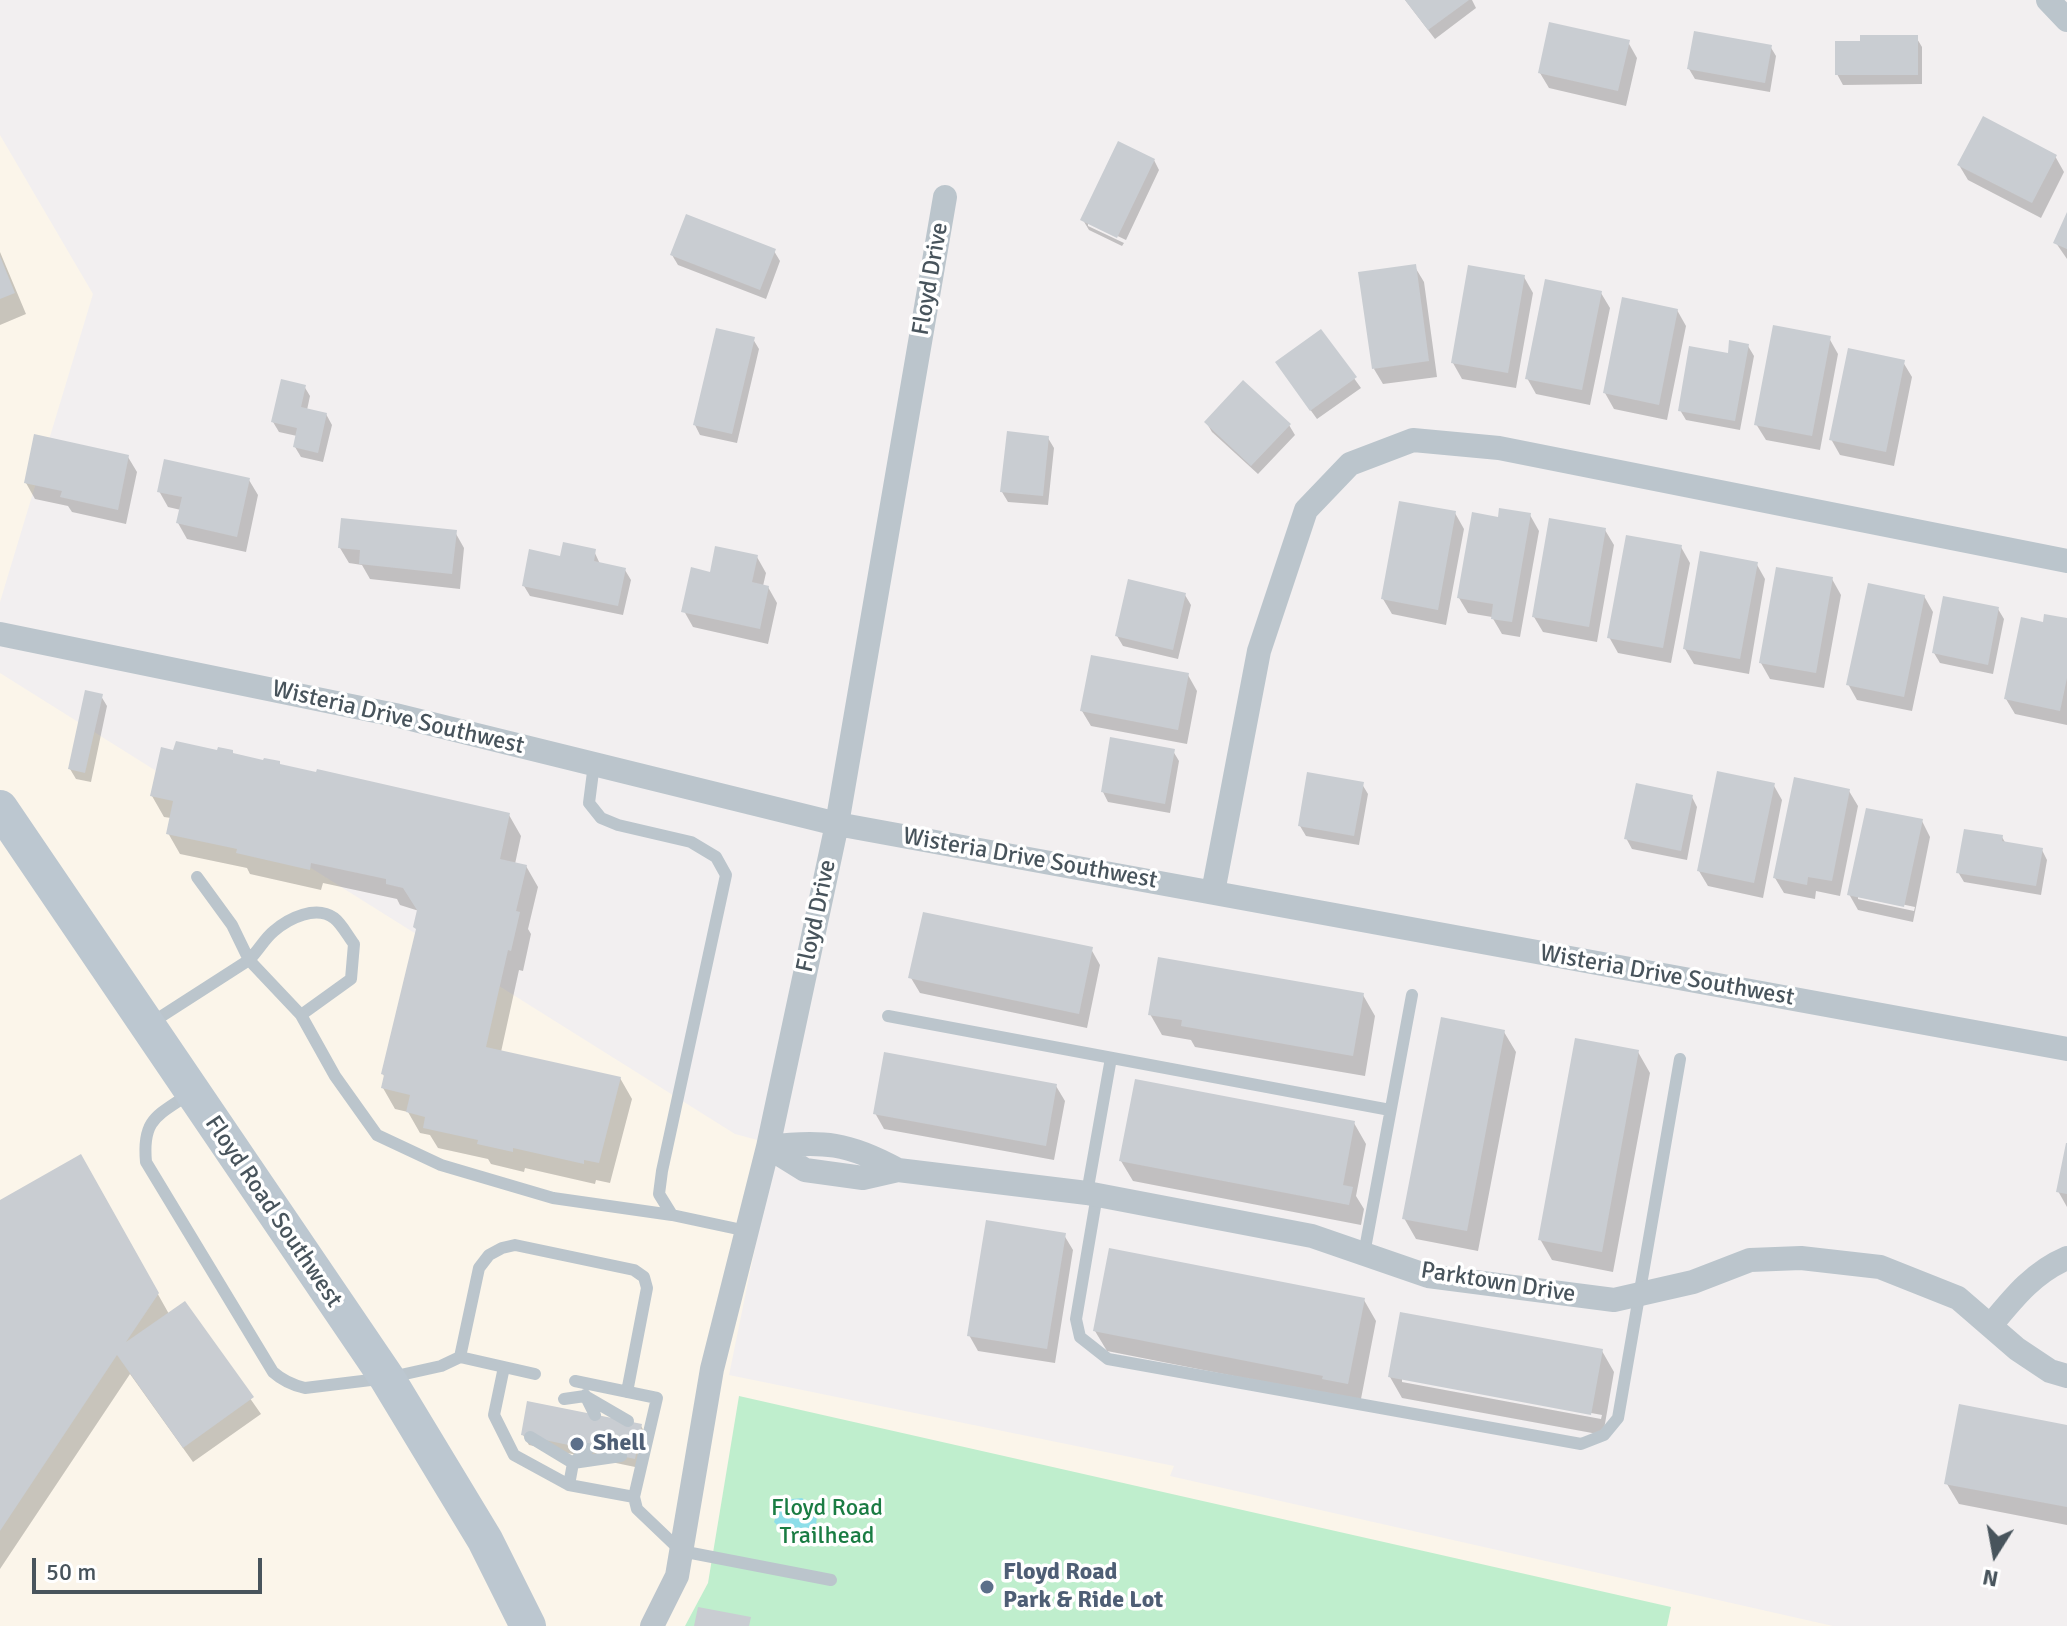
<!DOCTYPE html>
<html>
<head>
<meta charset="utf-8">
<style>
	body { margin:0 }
	#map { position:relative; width:2067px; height:1626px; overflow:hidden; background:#f2eff0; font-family:Signika,sans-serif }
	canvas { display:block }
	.north { position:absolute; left:1955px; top:1514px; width:80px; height:80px; -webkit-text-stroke:6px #fff; paint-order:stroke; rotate:191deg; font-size:22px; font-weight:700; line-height:32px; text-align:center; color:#48545c }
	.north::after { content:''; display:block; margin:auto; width:28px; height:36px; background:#48545c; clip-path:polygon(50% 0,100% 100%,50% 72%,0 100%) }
	.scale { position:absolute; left:32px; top:1558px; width:230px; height:36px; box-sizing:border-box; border:4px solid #48545c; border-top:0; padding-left:10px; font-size:24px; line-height:28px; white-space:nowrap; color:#48545c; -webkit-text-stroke:6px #fff; paint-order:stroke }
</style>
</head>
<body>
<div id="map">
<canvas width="2067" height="1626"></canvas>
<div class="north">N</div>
<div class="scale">50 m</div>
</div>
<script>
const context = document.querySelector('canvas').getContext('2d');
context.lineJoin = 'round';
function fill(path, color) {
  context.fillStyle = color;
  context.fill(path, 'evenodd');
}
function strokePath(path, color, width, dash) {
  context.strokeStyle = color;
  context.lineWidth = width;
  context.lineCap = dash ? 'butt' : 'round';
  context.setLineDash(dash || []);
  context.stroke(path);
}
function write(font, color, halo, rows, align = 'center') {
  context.font = font + ' Signika,sans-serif';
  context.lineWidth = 7;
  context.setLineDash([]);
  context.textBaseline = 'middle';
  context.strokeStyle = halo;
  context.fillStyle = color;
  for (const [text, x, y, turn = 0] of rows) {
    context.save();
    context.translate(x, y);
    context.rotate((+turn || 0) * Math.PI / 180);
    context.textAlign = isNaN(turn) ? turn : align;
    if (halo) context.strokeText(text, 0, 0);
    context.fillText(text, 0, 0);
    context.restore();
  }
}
const commercial = new Path2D(`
	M0,135L93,294L0,602Z
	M0,673L735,1134L776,1145L729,1375L1174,1466L1170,1476L1833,1626H0Z`);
const green = new Path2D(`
	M739,1396L1671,1607L1667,1626H685L708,1583Z`);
const water = new Path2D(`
	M802,1498L818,1511L815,1531C796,1540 788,1536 774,1522L782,1500Z`);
const shadow = new Path2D(`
	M1405,0H1472L1476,8L1435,39Z
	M1916,37L1922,47V84L1843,85L1837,74Z
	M1628,42L1637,58L1626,106L1549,88L1540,73Z
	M1770,46L1776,56L1770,92L1695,79L1689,69Z
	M2055,156L2064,172L2041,218L1968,180L1959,165Z
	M1154,160L1159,170L1126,240L1088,222V226L1124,243L1122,246L1089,230L1083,220Z
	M2067,217V259L2056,243Z
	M774,251L780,261L766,299L678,265L672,255Z
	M0,252L26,314L0,325Z
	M1415,267L1424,282L1437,377L1383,384L1374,369Z
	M1524,277L1533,293L1516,388L1462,379L1453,363Z
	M1601,293L1610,308L1590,405L1536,394L1527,378Z
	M1677,310L1686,326L1667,420L1614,409L1605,393Z
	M1321,332L1361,388L1317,419L1283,372Z
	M1829,338L1838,354L1820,450L1766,440L1756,424Z
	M753,339L759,349L737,443L700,435L695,425Z
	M1748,346L1754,356L1740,430L1686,420L1680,410L1729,355Z
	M1903,362L1912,377L1894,466L1840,455L1831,439Z
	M304,386L310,396L307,410L326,414L332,425L323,462L301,457L295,447L297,436L279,432L273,422Z
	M1206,422L1289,425L1295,435L1258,474L1212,432Z
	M1048,438L1054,448L1048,505L1008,502L1002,492Z
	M128,457L137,472L126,524L72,512L68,506L35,499L26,483Z
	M249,480L258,495L246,552L187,539L178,523L181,510L168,507L159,491Z
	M1455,513L1464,529L1446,625L1392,614L1383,599Z
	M1530,515L1539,531L1520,637L1502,634L1492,617L1468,613L1459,598L1500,519Z
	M1605,530L1614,545L1597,642L1543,632L1534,617Z
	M455,532L464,548L460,589L370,579L362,565L349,563L340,548Z
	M1681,547L1690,563L1671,663L1618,653L1609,637Z
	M594,551L600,564L625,570L631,580L623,615L530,596L524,586L562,558Z
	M757,557L766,573L763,586L768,587L777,603L768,644L693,627L684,611L712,574Z
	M1756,563L1765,579L1749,674L1694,664L1685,649Z
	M1832,579L1841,595L1824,688L1770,679L1761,663Z
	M1185,595L1191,605L1178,659L1123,646L1117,636Z
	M1924,596L1933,612L1912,711L1857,700L1848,684Z
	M1998,609L2004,619L1993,674L1940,663L1934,653Z
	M2067,620V725L2015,714L2006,699L2044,624Z
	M1188,675L1197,691L1187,744L1091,726L1082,711Z
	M101,696L107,706L91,782L76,779L70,769Z
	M1173,751L1179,761L1170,813L1108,802L1103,792Z
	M234,756L509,815L521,836L515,864L526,866L538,887L528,929L531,934L523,971L519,970L501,1052L620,1078L632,1099L610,1183L596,1180L595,1184L525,1168L524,1172L491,1164L488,1159L438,1148L430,1135L420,1133L408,1112L395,1109L383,1088L385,1078L383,1074L418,932L419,911L400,905L397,899L323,883L321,890L250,874L247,868L180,854L168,833L171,818L164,817L152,796Z
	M1362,784L1368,794L1359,845L1306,836L1300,826Z
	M1773,784L1782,800L1763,898L1708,886L1699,871Z
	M1849,791L1858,806L1840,896L1816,891L1815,899L1784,893L1775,878Z
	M1692,797L1697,807L1687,860L1632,849L1626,838Z
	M1922,821L1930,837L1913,922L1858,910L1849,894ZM1858,895L1915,907L1914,911L1858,899Z
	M2002,837L2006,844L2042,850L2047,860L2041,895L1964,882L1958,872Z
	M1091,949L1100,965L1087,1028L920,993L911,978Z
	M1363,995L1375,1016L1365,1076L1195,1047L1191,1040L1162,1035L1150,1014Z
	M1504,1032L1516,1052L1478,1251L1416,1239L1404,1218Z
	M1638,1052L1650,1073L1613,1272L1552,1260L1540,1239Z
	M1056,1086L1065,1101L1054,1160L884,1129L875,1113Z
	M1354,1123L1366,1144L1356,1196L1364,1209L1361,1225L1133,1181L1121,1161Z
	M2067,1145V1207L2058,1191Z
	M81,1157L169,1314L184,1304L261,1414L193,1462L130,1374L0,1569V1202Z
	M1064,1235L1073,1250L1055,1363L978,1351L969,1335Z
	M1364,1300L1376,1321L1360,1404L1335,1396L1107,1351L1095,1331Z
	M1602,1351L1614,1372L1603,1435L1402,1398L1390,1377ZM1402,1378L1602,1415L1601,1419L1402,1382Z
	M641,1426L647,1436L640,1468L529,1445L523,1435Z
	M2067,1427V1525L1959,1504L1947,1484Z`);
const building = new Path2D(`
	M1405,0H1469L1428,30Z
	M1549,22L1630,40L1618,91L1538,73Z
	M1694,31L1772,45L1765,83L1687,69Z
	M1860,35H1918V75H1835V41H1860Z
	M1983,116L2057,155L2032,203L1957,165Z
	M1118,141L1155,159L1117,238L1080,220Z
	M2067,212V249L2053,243Z
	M686,214L776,249L760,290L670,255Z
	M0,256L15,293L0,299Z
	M1416,264L1429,361L1372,369L1358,272Z
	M1468,265L1525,275L1508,373L1451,363Z
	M1545,279L1602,291L1582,390L1525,379Z
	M1622,297L1678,309L1659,405L1603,393Z
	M1773,325L1831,336L1812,436L1754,425Z
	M716,328L755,337L732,434L693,425Z
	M1321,329L1357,377L1310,411L1275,362Z
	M1729,340L1749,344L1735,421L1678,411L1689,346L1728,353Z
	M1848,348L1905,360L1886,452L1829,440Z
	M281,379L306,385L301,407L327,413L318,453L293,447L297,428L271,422Z
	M1243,380L1291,424L1251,466L1204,422Z
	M1007,431L1049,436L1043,496L1000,492Z
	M34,434L129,455L118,510L60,497L62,491L24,483Z
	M164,459L250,478L237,537L176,523L182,497L157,492Z
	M1399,501L1456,511L1438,610L1381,599Z
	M1499,508L1531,513L1512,622L1491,619L1493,604L1457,598L1472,512L1498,517Z
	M341,518L457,530L452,574L359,564L360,550L338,548Z
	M1549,518L1606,528L1589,627L1532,617Z
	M1626,535L1682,545L1663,648L1607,638Z
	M563,542L596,549L594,561L626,568L618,606L522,586L529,549L560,556Z
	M715,546L758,555L752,582L769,586L760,629L681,612L691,567L710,572Z
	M1700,551L1758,562L1740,659L1683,649Z
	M1776,567L1833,577L1816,673L1759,663Z
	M1128,579L1186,593L1173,650L1115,636Z
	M1868,583L1925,595L1904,697L1846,685Z
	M1943,596L1999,607L1988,665L1932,653Z
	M2044,614L2067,618V678L2060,711L2004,699L2021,617L2043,622Z
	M1091,655L1189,673L1178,730L1080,711Z
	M85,690L103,694L85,773L68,769Z
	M1110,737L1175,749L1165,804L1101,792Z
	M176,741L217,750L218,747L233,750V753L263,760L264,758L280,761V764L316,772L317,769L510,813L500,859L527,865L516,911L520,912L511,951L508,950L486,1047L621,1077L599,1163L584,1160V1164L513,1148V1152L477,1144L478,1140L423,1128L425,1117L406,1112L410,1095L381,1088L384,1075L381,1074L416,929L413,927L417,910L403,888L386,884V879L311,863L310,870L236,853L237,849L166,834L173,801L150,796L161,747L173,750Z
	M1717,771L1775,783L1754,883L1697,871Z
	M1307,772L1364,782L1354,836L1298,826Z
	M1794,777L1850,789L1832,881L1808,877L1807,885L1773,878Z
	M1636,783L1693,795L1681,851L1624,839Z
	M1866,808L1923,819L1904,907L1847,895Z
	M1964,829L2003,835L2002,841L2043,848L2036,886L1956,873Z
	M923,912L1093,947L1079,1014L908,978Z
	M1158,957L1364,993L1353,1056L1181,1026L1182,1020L1148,1015Z
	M1441,1017L1505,1030L1467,1231L1402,1219Z
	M1575,1038L1639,1050L1602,1252L1538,1240Z
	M884,1052L1057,1084L1046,1146L873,1114Z
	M1135,1079L1355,1121L1343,1185L1353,1187L1349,1205L1119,1161Z
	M2066,1143H2067V1194L2056,1192Z
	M81,1154L159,1293L126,1342L185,1301L254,1397L183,1448L117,1355L0,1531V1200Z
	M986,1220L1066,1233L1047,1349L967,1336Z
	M1109,1248L1365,1298L1348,1384L1322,1379L1323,1376L1093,1331Z
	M1400,1312L1603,1349L1591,1415L1388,1377Z
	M527,1401L642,1424L635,1459L521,1435Z
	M1959,1404L2067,1425V1507L1944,1484Z
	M698,1607L751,1617L749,1626H694Z`);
const lane = new Path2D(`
	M594,764L589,803L601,818L618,825L691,842L716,857L726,875L662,1171L659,1194L672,1215L747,1231
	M301,1015L335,1076L377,1135L441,1165L553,1198L672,1215
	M888,1016L1390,1110
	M151,1023L249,960L301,1015L351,979L354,944C348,936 341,923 334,918C316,905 289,918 274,931C265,938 258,951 249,960L232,925L197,877
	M189,1094C157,1116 142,1119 146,1162L273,1372C283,1381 292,1385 305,1388L387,1378L441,1366L460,1357L535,1374
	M1087,1193L1111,1058
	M1097,1195L1076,1319L1080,1337L1108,1359L1581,1444L1604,1435L1618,1418L1680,1059
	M1364,1254L1412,995
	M460,1357L479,1268L489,1255L502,1248L515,1245L634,1270L644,1277L647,1288L627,1392
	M504,1367L494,1415L514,1455L569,1485L634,1497
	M575,1381L657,1398L634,1497L637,1509L681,1551L831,1580
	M585,1395L595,1415
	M564,1399L585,1396L628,1421
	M530,1437L573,1463
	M573,1463L588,1449
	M569,1485L573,1463L621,1456`);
const street = new Path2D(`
	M2048,0L2067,20
	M0,634L395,715L837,824L2067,1049
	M1213,892L1259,651L1306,510L1350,464L1413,440L1499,448L2067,561
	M768,1147L805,1170L863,1178L898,1170L1087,1193L1312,1236L1428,1276L1614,1300L1693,1282L1750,1260L1801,1258L1880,1267L1958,1298L2017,1349L2050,1371L2067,1376
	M768,1147C822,1140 849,1143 898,1170
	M1991,1325C2014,1297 2034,1272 2067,1258
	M652,1626L677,1576L712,1369L768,1147L837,824L945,197`);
const secondary = new Path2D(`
	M0,808L387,1378L485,1540L528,1626`);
const markers = [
	[577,1444,8,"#5c6f8a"],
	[987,1587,8,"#5c6f8a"]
];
const streetNames = [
	["Floyd Drive",931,279,-80],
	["Wisteria Drive Southwest",398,718,13],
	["Wisteria Drive Southwest",1030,859,10],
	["Floyd Drive",817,916,-78],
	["Wisteria Drive Southwest",1667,976,10],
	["Floyd Road Southwest",273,1212,56],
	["Parktown Drive",1498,1283,9]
];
const serviceNames = [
	["Shell",593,1444],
	["Floyd Road",1003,1573],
	["Park & Ride Lot",1003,1601]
];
const parkNames = [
	["Floyd Road",827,1509],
	["Trailhead",827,1537]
];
fill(commercial, '#fbf5ea');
fill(green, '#bfeecd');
fill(water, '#8edee9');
fill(shadow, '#0003');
fill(building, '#c9cdd2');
strokePath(lane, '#bbc5cc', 12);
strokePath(street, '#bbc5cc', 24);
strokePath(secondary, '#bcc7d0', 36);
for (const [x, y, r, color] of markers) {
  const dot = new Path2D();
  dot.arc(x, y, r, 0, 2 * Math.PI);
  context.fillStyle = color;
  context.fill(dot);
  strokePath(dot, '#fff', 3);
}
write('24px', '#48545c', '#fff', streetNames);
write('bold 24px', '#4e5e75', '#fff', serviceNames, 'left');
write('24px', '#1a7c43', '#fff', parkNames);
</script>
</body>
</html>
